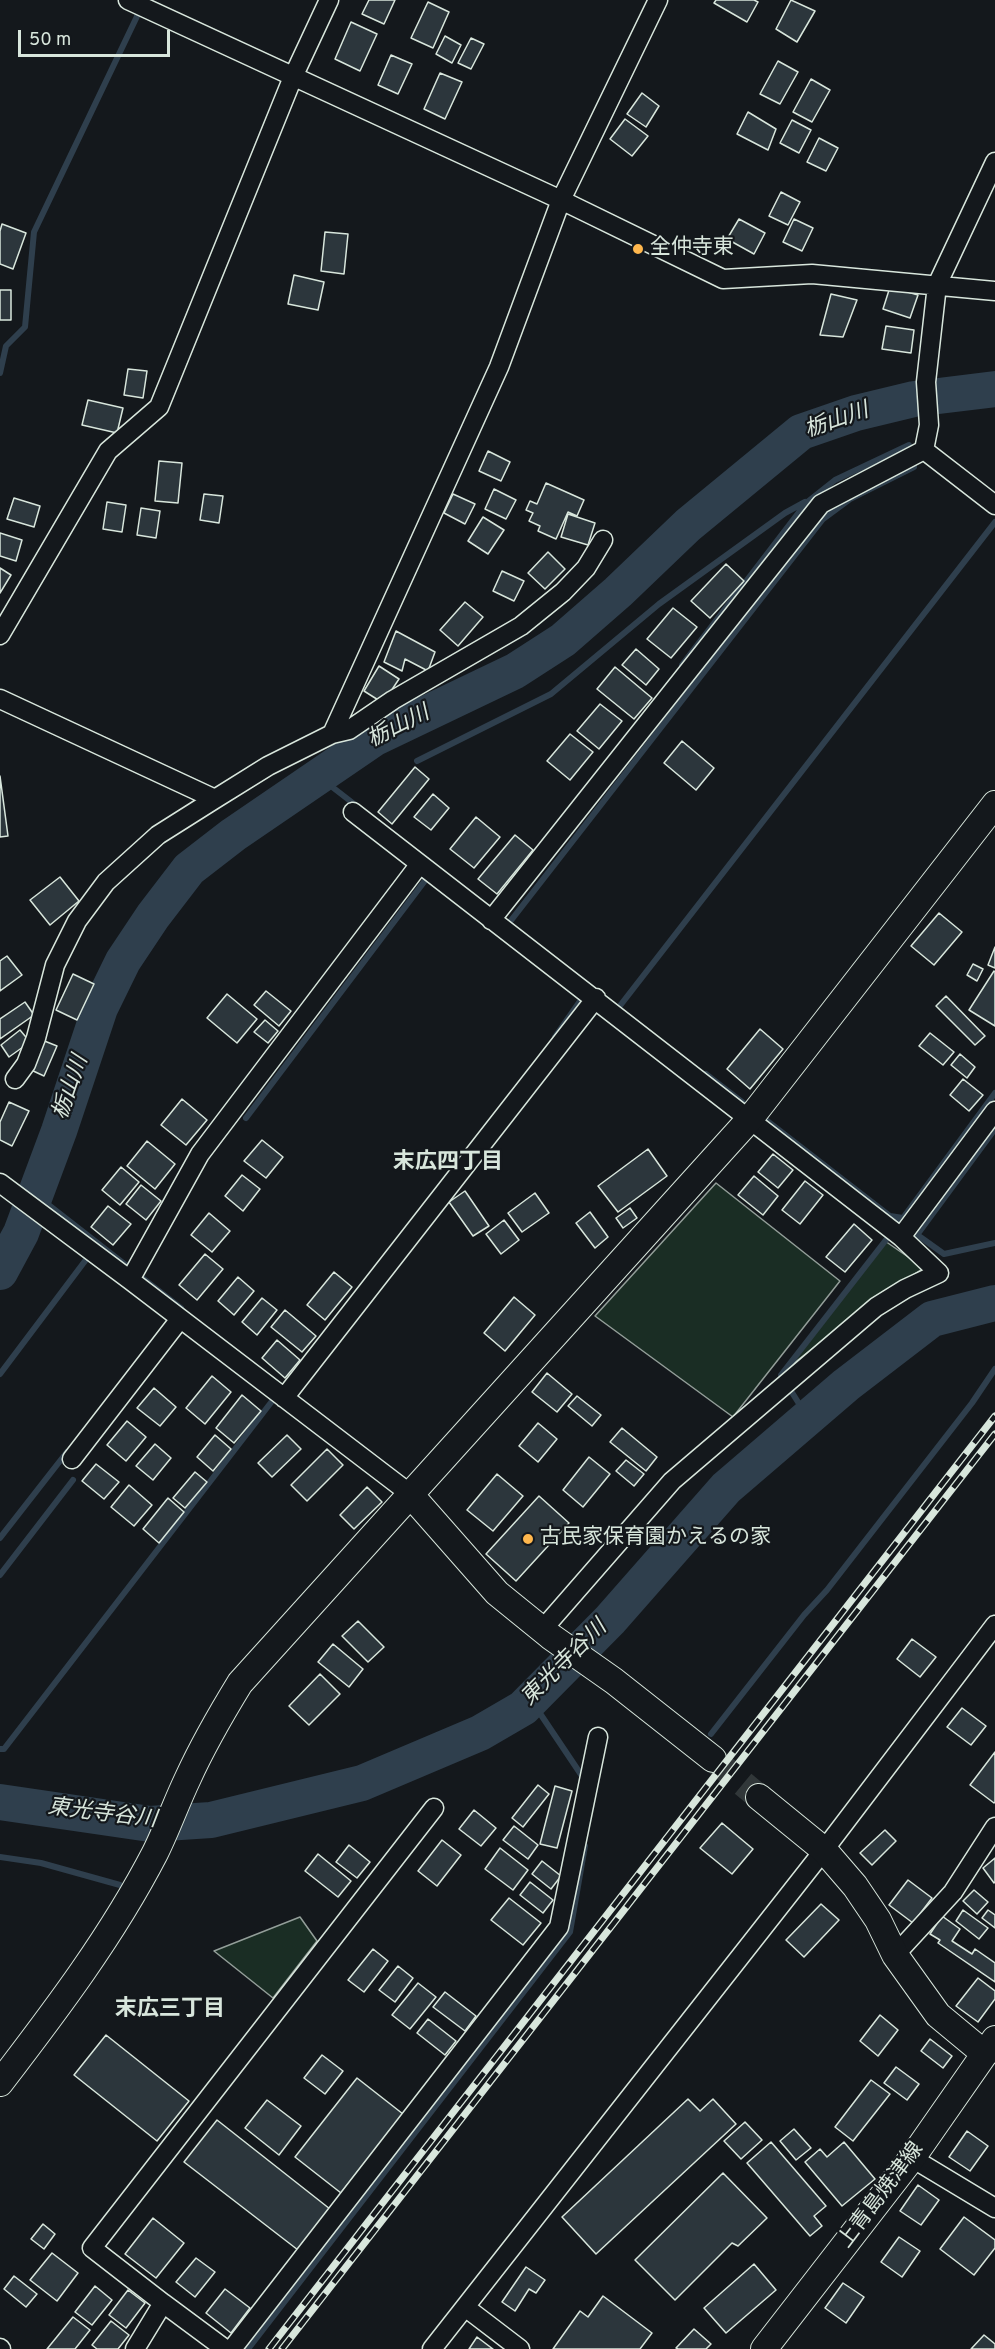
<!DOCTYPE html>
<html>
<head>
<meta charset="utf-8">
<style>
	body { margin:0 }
	#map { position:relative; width:995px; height:2349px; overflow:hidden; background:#14181c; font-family:Overpass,sans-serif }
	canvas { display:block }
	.scale { position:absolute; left:18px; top:30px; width:152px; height:27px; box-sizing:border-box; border:3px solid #d8e6dc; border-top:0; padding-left:8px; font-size:18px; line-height:21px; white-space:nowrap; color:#d8e6dc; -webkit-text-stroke:4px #14181c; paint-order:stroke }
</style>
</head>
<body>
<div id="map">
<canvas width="995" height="2349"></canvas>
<div class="scale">50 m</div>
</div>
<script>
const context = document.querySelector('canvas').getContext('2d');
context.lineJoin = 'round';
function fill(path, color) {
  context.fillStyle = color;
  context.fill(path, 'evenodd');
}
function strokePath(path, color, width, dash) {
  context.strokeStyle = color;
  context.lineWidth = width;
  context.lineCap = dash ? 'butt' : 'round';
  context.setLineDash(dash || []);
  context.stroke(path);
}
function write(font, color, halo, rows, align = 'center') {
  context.font = font + ' Overpass,"Noto Sans JP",sans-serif';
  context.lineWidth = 4.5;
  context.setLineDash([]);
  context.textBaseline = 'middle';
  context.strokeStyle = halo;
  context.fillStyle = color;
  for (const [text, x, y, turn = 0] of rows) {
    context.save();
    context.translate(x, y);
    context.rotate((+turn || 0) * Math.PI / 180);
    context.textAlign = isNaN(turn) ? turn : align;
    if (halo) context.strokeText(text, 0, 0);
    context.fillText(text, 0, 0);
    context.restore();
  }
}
const green = new Path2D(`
	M716,1183L840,1281L733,1417L595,1316Z
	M885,1241L924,1268L869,1304L789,1367Z
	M300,1917L317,1941L273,1998L214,1951Z`);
const stream = new Path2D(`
	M0,373L6,346L25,327L34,232L141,8
	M682,665L806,503L835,480L909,445
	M417,761L551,694L659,604L785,513L805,502
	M318,776L358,807
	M509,923L823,519L850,499L914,467
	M619,1007L995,522
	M555,1037L585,994
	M706,1074L750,1108
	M761,1116L890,1216L903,1218
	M246,1118L430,874
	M36,1195L181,1308
	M916,1234L944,1254L995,1243
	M917,1235L995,1129
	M0,1374L91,1253
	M808,1418L781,1375L903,1218L995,1093
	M0,1538L67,1452
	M0,1575L73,1480
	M531,1700L584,1779
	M711,1734L804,1615L827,1590L972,1403L995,1369
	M0,1749H4L276,1396
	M0,1857L41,1863L120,1885
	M248,2349L570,1932L585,1846`);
const river = new Path2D(`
	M0,1272L21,1233L59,1131L100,1008L123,961L153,916L189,869L233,835L375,738L515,671L563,640L618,592L688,525L801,432L856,413L914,399L995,389
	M0,1802L150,1824L211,1820L362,1783L480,1733L523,1708L610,1620L726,1488L846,1385L932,1319L995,1303`);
const building = new Path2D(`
	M369,0H395L384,24L362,14Z
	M716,0H754L758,2L747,22L714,3Z
	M791,0L815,11L797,42L776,29Z
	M428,2L449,12L433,48L411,38Z
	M351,22L377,34L360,71L335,59Z
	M445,36L461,45L452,63L436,54Z
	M471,38L484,44L471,69L458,63Z
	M391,55L412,64L398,94L378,85Z
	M778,61L798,72L780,104L760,94Z
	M440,73L462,82L445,119L424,109Z
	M811,79L830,90L812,122L793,112Z
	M642,93L659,106L646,127L627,114Z
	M748,112L776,129L768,150L737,134Z
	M625,119L648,136L632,156L610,139Z
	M792,120L811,130L799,153L780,143Z
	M819,138L838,148L826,171L807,162Z
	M781,192L800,202L788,225L769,216Z
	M739,219L765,233L754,254L727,239Z
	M794,219L813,228L802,251L783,242Z
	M2,224L26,233L13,269L0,264V231Z
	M325,232L348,234L344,274L321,271Z
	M294,275L324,282L318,310L288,304Z
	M890,287L918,295L910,318L883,309Z
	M0,290H11V320H0Z
	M831,294L857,300L843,337L820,335Z
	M886,326L914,330L911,353L882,349Z
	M128,369L147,371L143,398L124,395Z
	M88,400L123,408L117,433L82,425Z
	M488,451L510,462L501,481L479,471Z
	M159,461L182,463L178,503L155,501Z
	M546,483L584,500L577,516L568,512L556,539L538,531L540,526L529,521L533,513L526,510L530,501L537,504Z
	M494,489L516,500L506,519L485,509Z
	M204,494L223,496L219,523L200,520Z
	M453,494L475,504L465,524L444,513Z
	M14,498L40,506L34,527L7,519Z
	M107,502L126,505L122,532L103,529Z
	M141,508L160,511L156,538L137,535Z
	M568,514L595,523L588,545L561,537Z
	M483,517L504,530L488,554L468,541Z
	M0,533L22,540L16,561L0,556Z
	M548,552L565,569L545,589L528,573Z
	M726,564L744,581L710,618L691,601Z
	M0,568L11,575L0,593Z
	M502,571L524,581L514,601L493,591Z
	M465,602L483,617L458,646L440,630Z
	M673,608L697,627L671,658L647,639Z
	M396,631L435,652L428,671L405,659L402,671L384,662Z
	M636,649L659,669L646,685L622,665Z
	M379,666L399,679L383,703L364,691Z
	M615,667L652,698L634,719L597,689Z
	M600,704L622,721L599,749L577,731Z
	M570,734L593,752L570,780L547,761Z
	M682,741L714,768L696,790L664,763Z
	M415,767L429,779L392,824L378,812Z
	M0,776L8,836L0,837Z
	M433,794L449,808L431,830L414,817Z
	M476,817L500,837L474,868L450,849Z
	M515,835L533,850L497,894L478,879Z
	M60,877L79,901L50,925L30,900Z
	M939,913L962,932L934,965L911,946Z
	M995,947V968L988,965Z
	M7,956L22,975L0,991V961Z
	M973,964L983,969L977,981L967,975Z
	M994,971L995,972V1026L969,1010Z
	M73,974L94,984L77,1020L56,1010Z
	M266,991L291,1011L279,1026L254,1005Z
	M227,994L257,1019L237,1043L207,1018Z
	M946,996L985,1036L975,1045L936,1006Z
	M25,1002L34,1015L0,1039V1019Z
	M265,1020L278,1031L268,1043L254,1032Z
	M760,1029L783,1049L750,1089L727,1069Z
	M20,1030L30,1042L9,1057L1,1045Z
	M930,1033L954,1052L943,1065L919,1046Z
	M42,1040L57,1046L44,1076L29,1069Z
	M960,1054L975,1067L967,1078L951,1065Z
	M963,1079L983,1095L969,1111L950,1095Z
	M182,1099L207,1120L186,1145L161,1125Z
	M9,1102L29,1111L12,1146L0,1140V1122Z
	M262,1140L283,1157L266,1178L244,1161Z
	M147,1141L175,1164L155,1189L127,1166Z
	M648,1149L667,1176L618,1212L598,1186Z
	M773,1154L793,1170L778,1188L758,1172Z
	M121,1167L139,1182L120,1205L102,1190Z
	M242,1175L260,1189L243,1211L225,1196Z
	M754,1176L778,1196L763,1215L738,1195Z
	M805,1181L823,1195L800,1224L782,1210Z
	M141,1185L161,1201L146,1220L126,1204Z
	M465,1191L489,1226L473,1236L449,1202Z
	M535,1193L549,1213L522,1232L508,1213Z
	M108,1206L131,1224L113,1245L91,1227Z
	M630,1208L637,1218L623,1228L616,1218Z
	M590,1212L608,1237L595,1248L576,1223Z
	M209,1213L230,1231L212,1252L191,1235Z
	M504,1220L519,1240L501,1254L486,1234Z
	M854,1224L872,1240L845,1272L826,1257Z
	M205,1254L223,1269L197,1300L179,1285Z
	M334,1272L352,1287L325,1320L307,1305Z
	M238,1277L254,1291L234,1315L218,1301Z
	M514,1297L535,1315L505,1351L484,1333Z
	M262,1298L277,1310L257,1335L242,1322Z
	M285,1310L316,1336L302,1352L271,1327Z
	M277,1340L300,1360L285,1378L262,1358Z
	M547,1373L572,1394L557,1412L532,1392Z
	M212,1376L231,1392L205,1424L186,1408Z
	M154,1388L176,1407L160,1426L137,1408Z
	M242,1395L261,1411L234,1443L216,1428Z
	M577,1396L601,1415L592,1426L568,1406Z
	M127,1421L146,1437L126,1461L107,1445Z
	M538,1423L557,1439L538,1462L519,1446Z
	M622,1428L657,1457L646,1471L610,1442Z
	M215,1435L231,1449L213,1471L197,1457Z
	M287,1435L301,1449L272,1477L258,1463Z
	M155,1444L171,1458L153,1480L136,1466Z
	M327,1449L343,1465L307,1501L291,1485Z
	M589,1457L610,1474L583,1507L563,1490Z
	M626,1460L644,1474L634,1486L616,1471Z
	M96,1464L119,1482L104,1499L82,1481Z
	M195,1472L207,1482L185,1508L173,1498Z
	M497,1474L523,1496L493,1531L467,1510Z
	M129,1485L152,1505L134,1526L111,1507Z
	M367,1487L382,1502L354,1529L340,1515Z
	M539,1496L569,1523L516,1581L486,1554Z
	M168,1498L184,1512L159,1543L143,1529Z
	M358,1621L384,1647L368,1662L342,1636Z
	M912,1639L936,1657L920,1677L897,1659Z
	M333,1644L363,1669L349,1687L318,1662Z
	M320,1674L340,1694L309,1725L289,1706Z
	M962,1708L986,1726L971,1745L947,1727Z
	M995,1752V1802L994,1803L970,1785Z
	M538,1785L549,1794L523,1827L512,1818Z
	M555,1786L572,1791L557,1848L540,1844Z
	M474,1810L496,1828L481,1846L459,1829Z
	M722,1823L753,1849L732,1874L700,1848Z
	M514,1826L538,1845L528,1859L503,1840Z
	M885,1830L896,1841L872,1865L860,1853Z
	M442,1840L461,1855L437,1886L418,1871Z
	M349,1845L370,1862L357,1878L336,1862Z
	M500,1848L528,1870L513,1890L485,1869Z
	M318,1854L351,1881L338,1897L305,1871Z
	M995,1858V1882L994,1883L983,1868Z
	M542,1861L561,1876L551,1889L532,1874Z
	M908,1880L932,1898L913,1923L889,1905Z
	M530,1882L553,1900L543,1913L520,1895Z
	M974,1890L988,1902L977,1914L963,1901Z
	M509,1898L541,1923L523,1945L491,1920Z
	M821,1904L839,1920L804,1957L786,1940Z
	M963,1910L988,1928L979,1939L956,1921Z
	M988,1910L995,1915V1928L982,1918Z
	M942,1916L960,1929L952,1941L972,1954L975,1949L995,1963V1982L938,1943L940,1940L930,1934Z
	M373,1949L388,1961L364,1992L348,1980Z
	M398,1966L413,1978L395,2002L379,1990Z
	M978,1978L995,1991V1999L978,2022L956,2006Z
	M418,1983L436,1997L410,2029L392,2015Z
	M445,1992L476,2016L465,2031L433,2007Z
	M880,2015L898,2030L878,2056L860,2041Z
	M428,2019L456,2041L445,2055L417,2033Z
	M106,2035L189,2101L157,2141L74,2075Z
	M930,2039L952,2056L943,2068L921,2051Z
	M322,2055L343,2071L325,2094L304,2078Z
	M896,2067L919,2084L907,2100L884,2083Z
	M357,2078L403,2114L341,2193L295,2157Z
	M871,2080L890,2094L853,2141L835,2127Z
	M688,2099L700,2111L713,2099L736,2124L596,2254L562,2217Z
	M267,2100L301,2126L279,2155L245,2128Z
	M217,2120L330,2209L298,2250L184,2162Z
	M745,2122L762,2140L741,2159L724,2141Z
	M794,2129L811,2148L796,2160L780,2141Z
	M967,2131L988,2146L970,2171L949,2157Z
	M771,2142L826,2206L814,2216L822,2226L810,2236L747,2163Z
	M844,2142L875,2179L842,2206L805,2162L820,2149L827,2157Z
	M723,2173L767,2218L738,2246L732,2243L675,2300L635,2260Z
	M918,2185L939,2200L921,2225L900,2211Z
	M964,2217L995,2240V2248L974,2275L940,2249Z
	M153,2218L184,2243L156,2278L125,2254Z
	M43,2224L55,2234L44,2249L31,2239Z
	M899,2237L920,2251L902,2277L881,2262Z
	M52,2253L78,2273L57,2301L30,2280Z
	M196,2258L215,2272L195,2297L176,2282Z
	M754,2264L776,2290L726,2333L704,2308Z
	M526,2267L545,2280L536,2293L529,2289L515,2311L502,2302Z
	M14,2276L37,2294L26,2307L4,2289Z
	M843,2283L864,2297L846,2323L825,2308Z
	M95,2286L112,2300L92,2325L75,2312Z
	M225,2289L250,2308L231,2333L206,2313Z
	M128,2290L145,2303L126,2328L109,2315Z
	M603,2296L652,2333L640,2349H553L580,2311L588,2317Z
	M73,2317L90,2330L75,2349H47Z
	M111,2321L129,2335L118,2349H97L92,2345Z
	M694,2329L711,2344L706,2349H678L676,2348Z
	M984,2335L995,2344V2349H971Z
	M477,2337L493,2349H469Z`);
const secondaryTunnel = new Path2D(`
	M713,1759L759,1797`);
const street = new Path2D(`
	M128,0L561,200L723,279L812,274L995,291
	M924,450L929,425L926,382L937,285L995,162
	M924,450L995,505
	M0,635L108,451L159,407L293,77L329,0
	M0,699L215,799
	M332,734L499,367L561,200L658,0
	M353,812L901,1237L939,1273L905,1289L876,1307L672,1481L542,1630
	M491,920L821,504L924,450
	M15,1079L26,1064L36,1038L55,965L77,921L106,882L158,835L215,799L268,766L332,734L349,730L393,700L521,626L563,592L586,568L603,540
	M0,1183L130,1280L409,1493
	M901,1237L995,1111
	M130,1280L200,1154L419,865
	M284,1398L596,998
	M72,1459L180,1319
	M895,1955L953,1892L995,1827
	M912,2158L995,2208
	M163,2303L225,2349
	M465,2307L520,2349
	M0,2348L1,2349
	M135,2349L163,2303L92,2248L434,1808
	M232,2349L559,1927L598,1737
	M432,2349L824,1850L995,1625`);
const secondary = new Path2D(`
	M409,1493L497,1593L550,1636L614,1681L713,1759
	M759,1797L824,1850L855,1886L878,1920L895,1955L938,2015L985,2054
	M0,2083C56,2010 112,1936 155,1853C167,1829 176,1803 188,1778C203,1745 221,1714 240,1683L749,1120L995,804
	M764,2349L912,2158L995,2039`);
const rail = new Path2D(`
	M269,2349L995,1416
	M282,2349L995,1434`);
const markers = [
	[638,249,6,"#ffb74d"],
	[528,1539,6,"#ffb74d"]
];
const poiNames = [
	["全仲寺東",650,249],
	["古民家保育園かえるの家",540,1539]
];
const streetNames = [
	["上青島焼津線",882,2196,-53]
];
const waterNames = [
	["栃山川",837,422,-19],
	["栃山川",399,728,-27],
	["栃山川",72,1088,-71],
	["東光寺谷川",565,1664,-45],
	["東光寺谷川",102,1815,7]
];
const neighbourhoodNames = [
	["末広四丁目",448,1164],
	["末広三丁目",170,2011]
];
fill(green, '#1a2d24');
strokePath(green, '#939e99', 1.5);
strokePath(stream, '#2f3f4d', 6);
strokePath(river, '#2f3f4d', 36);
fill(building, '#2c363c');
strokePath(building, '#d8e6dc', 1.5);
strokePath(secondaryTunnel, '#313739', 26, [26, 13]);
strokePath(street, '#d8e6dc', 21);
strokePath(secondary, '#d8e6dc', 28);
strokePath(street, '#14181c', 18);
strokePath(secondary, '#14181c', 26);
strokePath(rail, '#d8e6dc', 7);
strokePath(rail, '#14181c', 4.5, [14]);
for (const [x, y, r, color] of markers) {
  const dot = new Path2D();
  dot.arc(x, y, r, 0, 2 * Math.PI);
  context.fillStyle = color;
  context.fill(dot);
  strokePath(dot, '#14181c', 2);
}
write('21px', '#d8e6dc', '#14181c', poiNames, 'left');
write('21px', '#d8e6dc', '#14181c', streetNames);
write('italic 22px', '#d8e6dc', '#14181c', waterNames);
write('bold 22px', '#d8e6dc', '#14181c', neighbourhoodNames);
</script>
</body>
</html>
